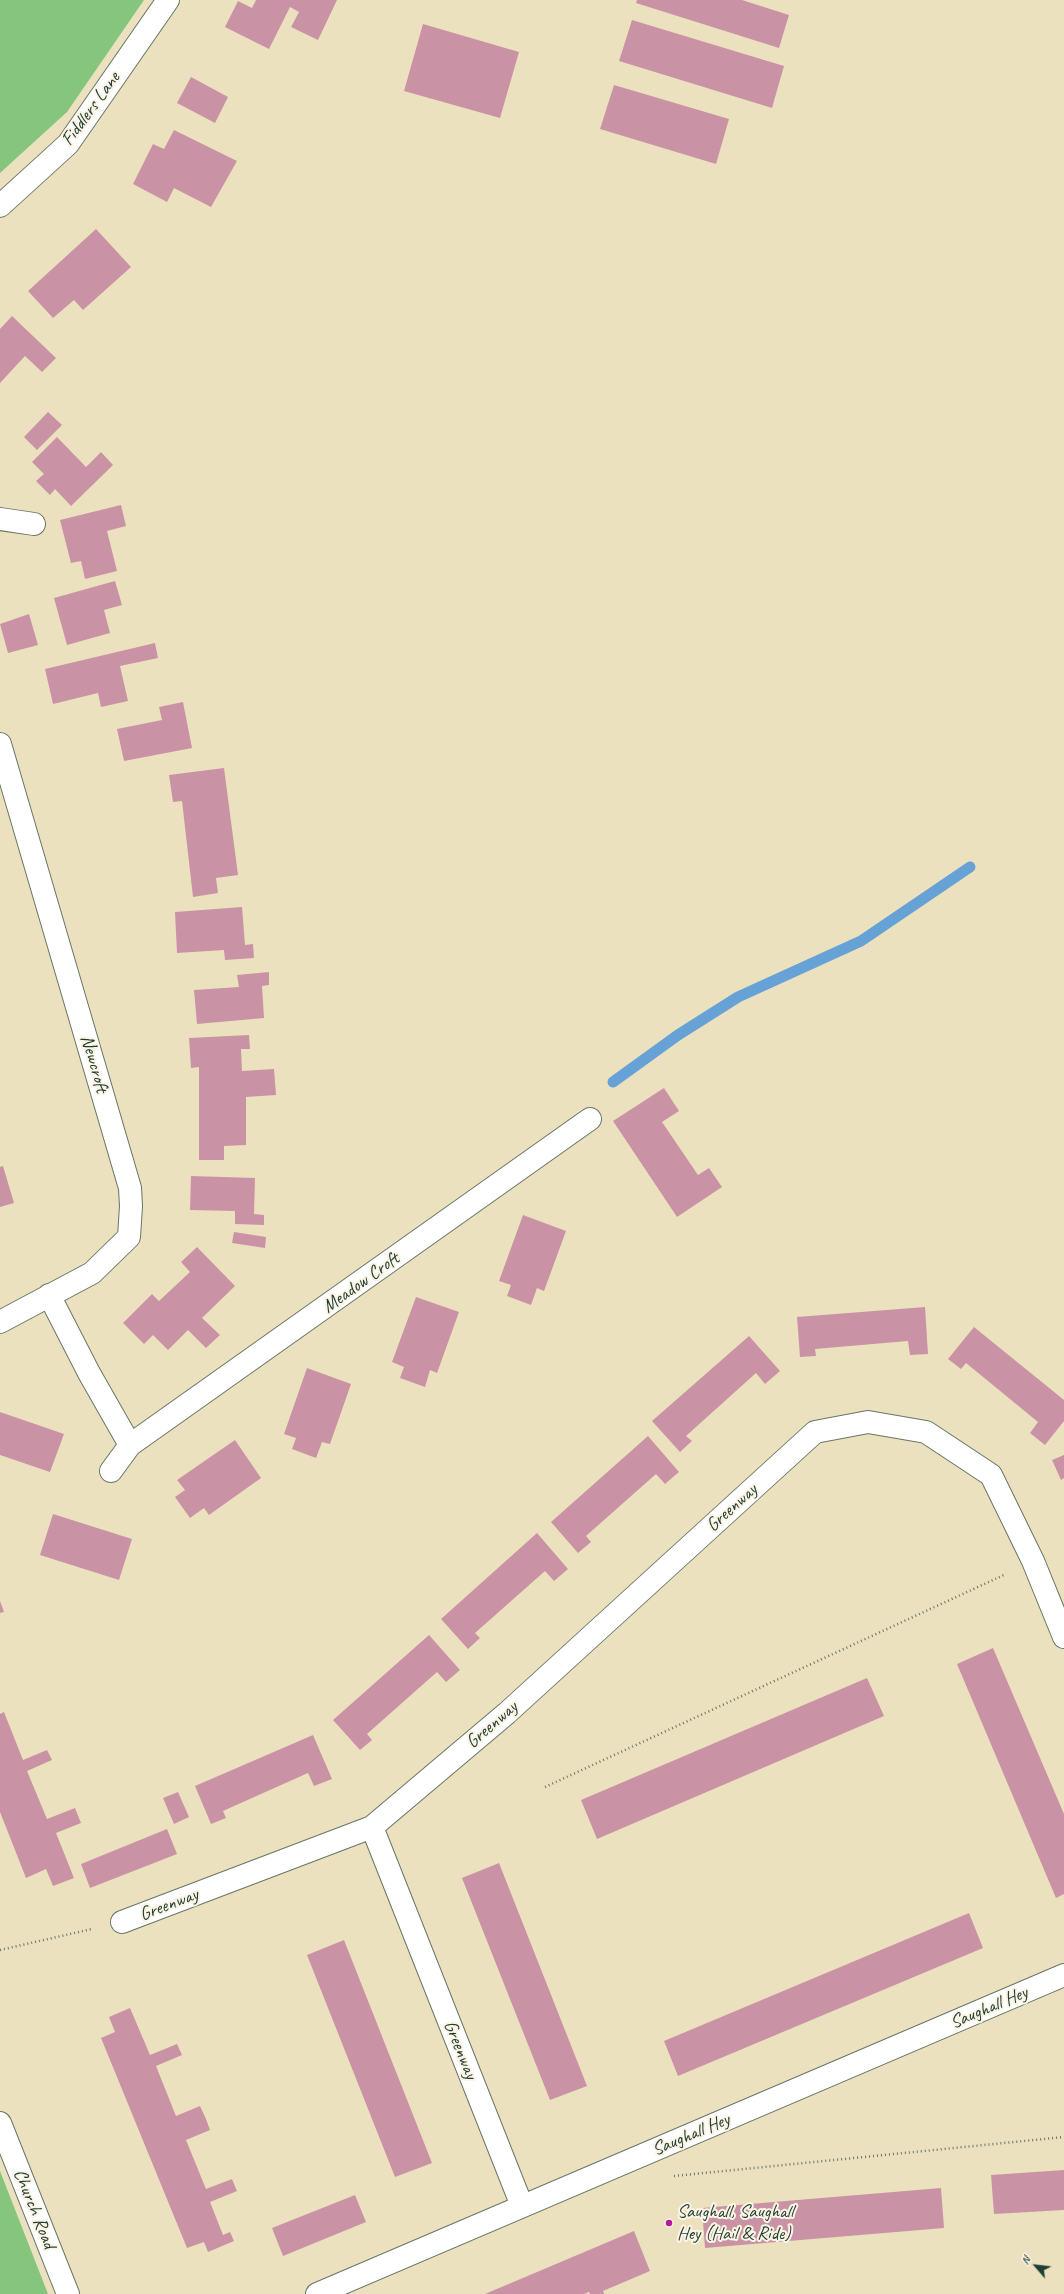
<!DOCTYPE html>
<html>
<head>
<meta charset="utf-8">
<style>
	body { margin:0 }
	#map { position:relative; width:1064px; height:2294px; overflow:hidden; background:#ece1bf; font-family:Caveat,sans-serif }
	canvas { display:block }
	.north { position:absolute; left:1016px; top:2246px; width:40px; height:40px; -webkit-text-stroke:3px #fcf5e5; paint-order:stroke; rotate:298deg; font-size:11px; font-weight:700; line-height:16px; text-align:center; color:#1f3d34 }
	.north::after { content:''; display:block; margin:auto; width:14px; height:18px; background:#1f3d34; clip-path:polygon(50% 0,100% 100%,50% 72%,0 100%) }
</style>
</head>
<body>
<div id="map">
<canvas width="1064" height="2294"></canvas>
<div class="north">N</div>
</div>
<script>
const context = document.querySelector('canvas').getContext('2d');
context.lineJoin = 'round';
function fill(path, color) {
  context.fillStyle = color;
  context.fill(path, 'evenodd');
}
function strokePath(path, color, width, dash) {
  context.strokeStyle = color;
  context.lineWidth = width;
  context.lineCap = dash ? 'butt' : 'round';
  context.setLineDash(dash || []);
  context.stroke(path);
}
function write(font, color, halo, rows, align = 'center') {
  context.font = font + ' Caveat,sans-serif';
  context.lineWidth = 4;
  context.setLineDash([]);
  context.textBaseline = 'middle';
  context.strokeStyle = halo;
  context.fillStyle = color;
  for (const [text, x, y, turn = 0] of rows) {
    context.save();
    context.translate(x, y);
    context.rotate((+turn || 0) * Math.PI / 180);
    context.textAlign = isNaN(turn) ? turn : align;
    if (halo) context.strokeText(text, 0, 0);
    context.fillText(text, 0, 0);
    context.restore();
  }
}
const green = new Path2D(`
	M0,0H144L67,112L0,173Z
	M0,2171L48,2294H0Z`);
const stream = new Path2D(`
	M613,1082L678,1035L738,997L861,941L970,867`);
const building = new Path2D(`
	M256,0H337L318,40L291,27L299,12L290,7L269,49L225,27L238,1L252,8Z
	M637,0H742L789,15L779,48L636,3Z
	M632,20L784,66L772,108L619,61Z
	M423,24L519,52L500,118L404,91Z
	M191,77L228,97L215,123L177,103Z
	M614,85L729,119L716,164L600,129Z
	M174,130L237,161L211,207L174,188L167,202L133,184L153,144L164,149Z
	M96,229L131,267L83,310L74,300L53,318L28,291Z
	M12,316L56,358L42,372L25,356L0,383V329Z
	M48,412L62,425L37,450L24,437Z
	M57,437L86,467L101,452L113,465L71,506L55,489L50,495L36,481L44,474L32,462Z
	M121,505L126,526L107,531L117,571L85,579L81,561L71,563L60,520Z
	M115,581L122,605L104,610L110,633L67,645L54,598Z
	M29,614L38,645L8,653L0,624Z
	M155,643L158,658L120,666L128,701L101,707L98,693L53,704L45,669Z
	M183,702L192,748L124,761L117,729L162,720L159,707Z
	M224,768L238,875L216,878L218,893L193,897L182,801L173,802L169,775Z
	M242,907L245,945L253,944L254,958L225,960L224,950L177,953L175,912Z
	M269,972V985L262,986L264,1018L197,1024L194,990L239,987L237,975Z
	M249,1035L250,1049H241L242,1071L274,1069L276,1095L246,1097V1145L224,1146V1160H199V1067L191,1068L189,1038Z
	M664,1088L679,1111L662,1122L698,1175L709,1168L722,1187L677,1217L613,1121Z
	M3,1166L14,1203L0,1207V1167Z
	M191,1176L255,1178L254,1214L264,1215V1225L235,1224V1211L190,1210Z
	M523,1215L566,1231L544,1291L537,1288L531,1305L507,1296L511,1285L499,1281Z
	M234,1232L266,1237L265,1248L232,1243Z
	M197,1247L235,1286L202,1318L220,1335L206,1348L188,1330L168,1350L153,1335L144,1344L123,1323L152,1294L159,1301L190,1272L181,1262Z
	M416,1297L459,1312L437,1373L430,1370L425,1387L400,1378L404,1367L392,1362Z
	M925,1307L928,1354L910,1355L908,1341L815,1349L816,1356L800,1357L797,1317Z
	M974,1327L1064,1400V1421L1045,1445L1030,1433L1038,1422L966,1363L961,1369L948,1359Z
	M749,1336L780,1371L765,1384L756,1373L686,1436L692,1441L680,1452L652,1421Z
	M307,1368L351,1384L330,1444L322,1442L316,1458L292,1449L296,1438L284,1434Z
	M0,1412L64,1434L50,1472L0,1455Z
	M648,1436L679,1472L665,1484L656,1474L586,1536L591,1542L578,1553L551,1522Z
	M235,1440L261,1478L209,1515L204,1508L190,1518L175,1497L185,1490L177,1480Z
	M1064,1455V1478L1061,1480L1052,1460Z
	M53,1514L132,1539L119,1580L40,1555Z
	M537,1533L568,1569L554,1581L545,1571L475,1633L480,1638L468,1649L441,1619Z
	M0,1601L4,1612L0,1613Z
	M429,1635L460,1670L446,1682L437,1672L367,1734L372,1740L360,1750L333,1720Z
	M993,1648L1064,1814V1894L1056,1898L957,1664Z
	M867,1678L884,1716L597,1839L581,1800Z
	M4,1712L23,1760L47,1750L52,1760L27,1771L47,1819L75,1808L81,1823L56,1833L74,1878L53,1886L46,1869L26,1878L0,1812V1714Z
	M313,1735L332,1779L314,1786L308,1773L223,1811L226,1818L211,1824L195,1786Z
	M178,1792L189,1817L174,1824L163,1798Z
	M167,1829L177,1854L90,1888L81,1864Z
	M499,1863L587,2086L550,2100L462,1878Z
	M969,1913L983,1948L678,2076L664,2041Z
	M344,1940L432,2163L395,2177L307,1955Z
	M130,2008L150,2055L177,2044L182,2055L156,2066L176,2116L200,2106L206,2119L210,2130L186,2140L206,2189L232,2179L237,2191L210,2202L223,2235L230,2232L234,2241L208,2252L204,2242L187,2248L101,2038L115,2032L109,2017Z
	M1064,2170V2210L994,2214L991,2175Z
	M941,2188L944,2228L705,2248L702,2208Z
	M355,2195L366,2222L283,2256L272,2228Z
	M634,2231L650,2271L603,2291L604,2294H590L589,2292L584,2294H485Z`);
const path = new Path2D(`
	M545,1787L1006,1574
	M0,1950L92,1929
	M674,2176L1064,2137`);
const minor = new Path2D(`
	M0,519L34,524
	M0,744L130,1188L131,1206L129,1237L92,1273L0,1322
	M49,1295L89,1373L130,1445L590,1119
	M111,1471L130,1445
	M372,1827L522,2206
	M122,1922L372,1827L507,1713L815,1432L868,1422L926,1432L991,1475L1033,1561L1064,1637
	M317,2294L1064,1975`);
const tertiary = new Path2D(`
	M0,206L68,144L168,0
	M0,2123L68,2294`);
const markers = [
	[669,2223,4,"#b5179e"]
];
const streetNames = [
	["Fiddlers Lane",91,109,-54],
	["Newcroft",94,1064,74],
	["Meadow Croft",361,1283,-36],
	["Greenway",732,1508,-42],
	["Greenway",492,1725,-41],
	["Greenway",169,1905,-21],
	["Saughall Hey",989,2008,-23],
	["Greenway",460,2050,68],
	["Saughall Hey",691,2135,-23],
	["Church Road",34,2209,68]
];
const poiNames = [
	["Saughall, Saughall",677,2212],
	["Hey (Hail & Ride)",677,2234]
];
fill(green, '#85c57d');
strokePath(stream, '#67a2d7', 11);
fill(building, '#ca93a5');
strokePath(minor, '#677665', 24);
strokePath(tertiary, '#677665', 24);
strokePath(path, '#677665', 2.5, [1, 3]);
strokePath(minor, '#fff', 22);
strokePath(tertiary, '#fff', 22);
for (const [x, y, r, color] of markers) {
  const dot = new Path2D();
  dot.arc(x, y, r, 0, 2 * Math.PI);
  context.fillStyle = color;
  context.fill(dot);
  strokePath(dot, '#fcf5e5', 1.5);
}
write('19px', '#1f3d34', '#fcf5e5', streetNames);
write('19px', '#1f3d34', '#fcf5e5', poiNames, 'left');
</script>
</body>
</html>
